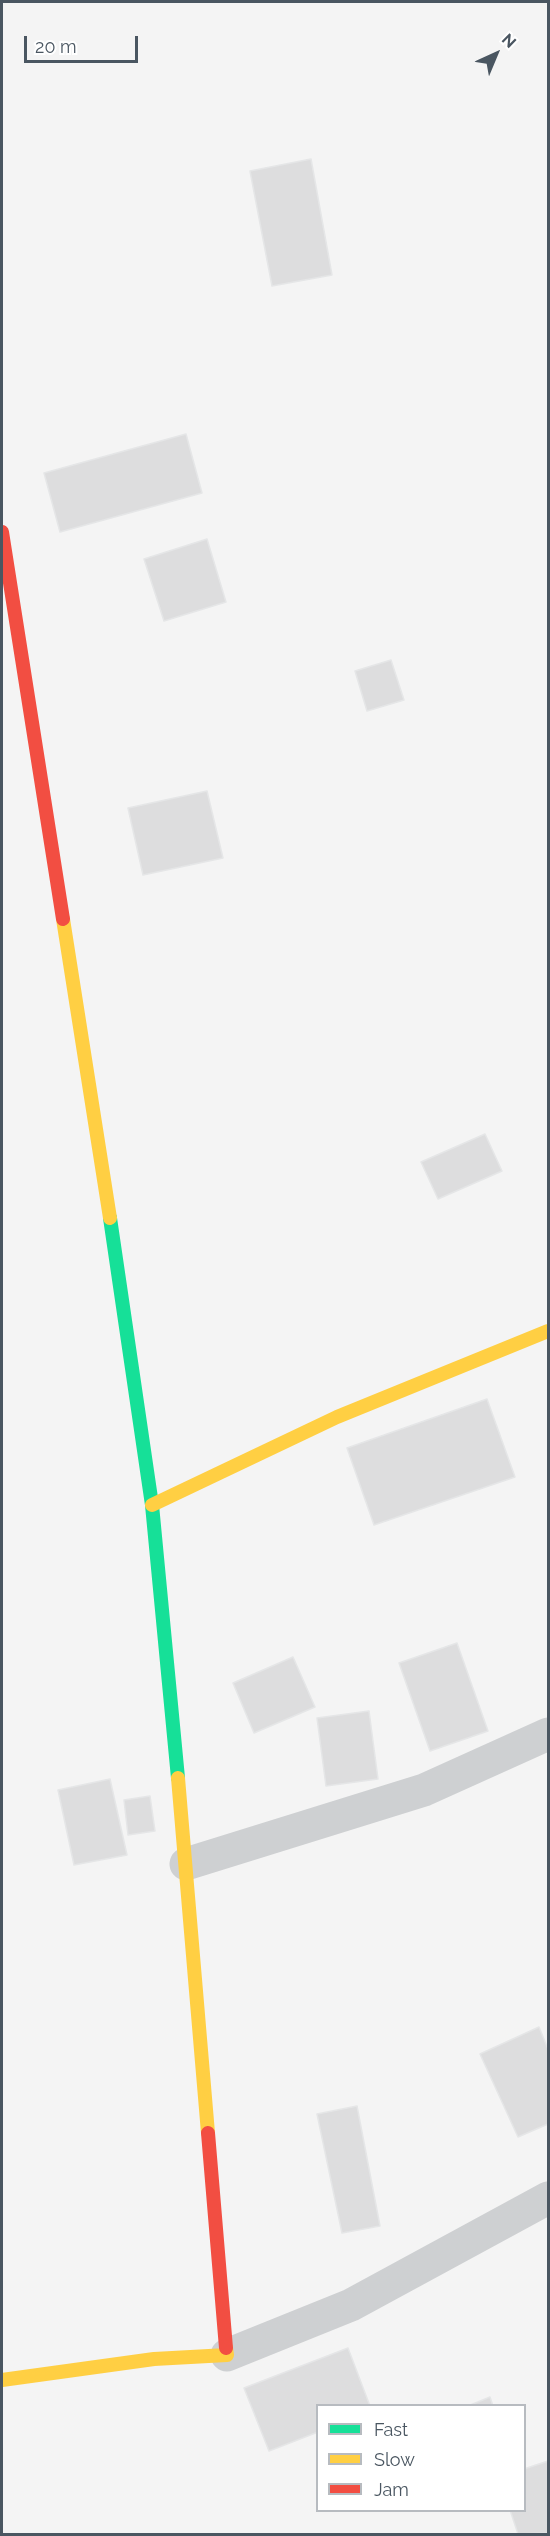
<!DOCTYPE html>
<html>
<head>
<meta charset="utf-8">
<style>
	body { margin:0 }
	#map { position:relative; width:550px; height:2536px; overflow:hidden; background:#f4f4f4; font-family:Raleway,sans-serif }
	canvas { display:block }
	.frame { position:absolute; inset:0; border:3px solid #4a5661; pointer-events:none }
	.legend { position:absolute; left:316px; top:2404px; width:210px; height:108px; box-sizing:border-box; background:#fff; border:2px solid #b7bbc0; margin:0; padding:8px 10px; list-style:none; font-size:18px; color:#4a5661 }
	.legend li { display:flex; align-items:center; gap:12px; height:30px }
	.legend b { width:30px; border:2px solid #b7bbc0 }
	.north { position:absolute; left:466px; top:24px; width:60px; height:60px; -webkit-text-stroke:4px #fff; paint-order:stroke; rotate:44deg; font-size:16px; font-weight:700; line-height:24px; text-align:center; color:#4a5661 }
	.north::after { content:''; display:block; margin:auto; width:21px; height:27px; background:#4a5661; clip-path:polygon(50% 0,100% 100%,50% 72%,0 100%) }
	.scale { position:absolute; left:24px; top:36px; width:114px; height:27px; box-sizing:border-box; border:3px solid #4a5661; border-top:0; padding-left:8px; font-size:18px; line-height:21px; white-space:nowrap; color:#4a5661; -webkit-text-stroke:4px #fff; paint-order:stroke }
</style>
</head>
<body>
<div id="map">
<canvas width="550" height="2536"></canvas>
<div class="frame"></div>
<ul class="legend">
<li><b style="height:8px;background:#16e098"></b>Fast</li>
<li><b style="height:8px;background:#ffcf43"></b>Slow</li>
<li><b style="height:8px;background:#f24e42"></b>Jam</li>
</ul>
<div class="north">N</div>
<div class="scale">20 m</div>
</div>
<script>
const context = document.querySelector('canvas').getContext('2d');
context.lineJoin = 'round';
function fill(path, color) {
  context.fillStyle = color;
  context.fill(path, 'evenodd');
}
function strokePath(path, color, width, dash) {
  context.strokeStyle = color;
  context.lineWidth = width;
  context.lineCap = dash ? 'butt' : 'round';
  context.setLineDash(dash || []);
  context.stroke(path);
}
const building = new Path2D(`
	M311,159L332,275L272,286L250,171Z
	M186,434L202,493L60,532L44,473Z
	M207,539L226,602L164,621L144,559Z
	M391,660L404,700L367,711L355,671Z
	M207,791L223,858L143,875L128,808Z
	M485,1134L502,1171L438,1199L421,1162Z
	M487,1399L515,1477L374,1525L347,1448Z
	M457,1643L488,1731L430,1751L399,1663Z
	M293,1657L315,1707L254,1733L233,1683Z
	M369,1711L378,1779L326,1786L317,1718Z
	M110,1779L127,1855L74,1865L58,1790Z
	M150,1796L155,1831L128,1835L124,1800Z
	M539,2027L548,2049V2124L518,2137L480,2054Z
	M357,2106L380,2226L342,2233L317,2114Z
	M348,2348L370,2406H318V2432L269,2451L244,2388Z
	M490,2397L493,2406H468Z
	M548,2461V2533L518,2534L510,2510H524V2469Z`);
const street = new Path2D(`
	M186,1864L424,1790L548,1734
	M227,2355L351,2305L548,2198`);
const fast = new Path2D(`
	M110,1218L152,1505L178,1778`);
const slow = new Path2D(`
	M63,919L110,1218
	M152,1505L337,1417L548,1331
	M178,1778L208,2133
	M2,2380L154,2359L227,2355L226,2348`);
const jam = new Path2D(`
	M2,532L63,919
	M208,2133L226,2348`);
fill(building, '#ddddde');
strokePath(building, '#e5e6e7', 1.5);
strokePath(street, '#ced0d2', 33);
strokePath(fast, '#16e098', 14);
strokePath(slow, '#ffcf43', 14);
strokePath(jam, '#f24e42', 14);
</script>
</body>
</html>
